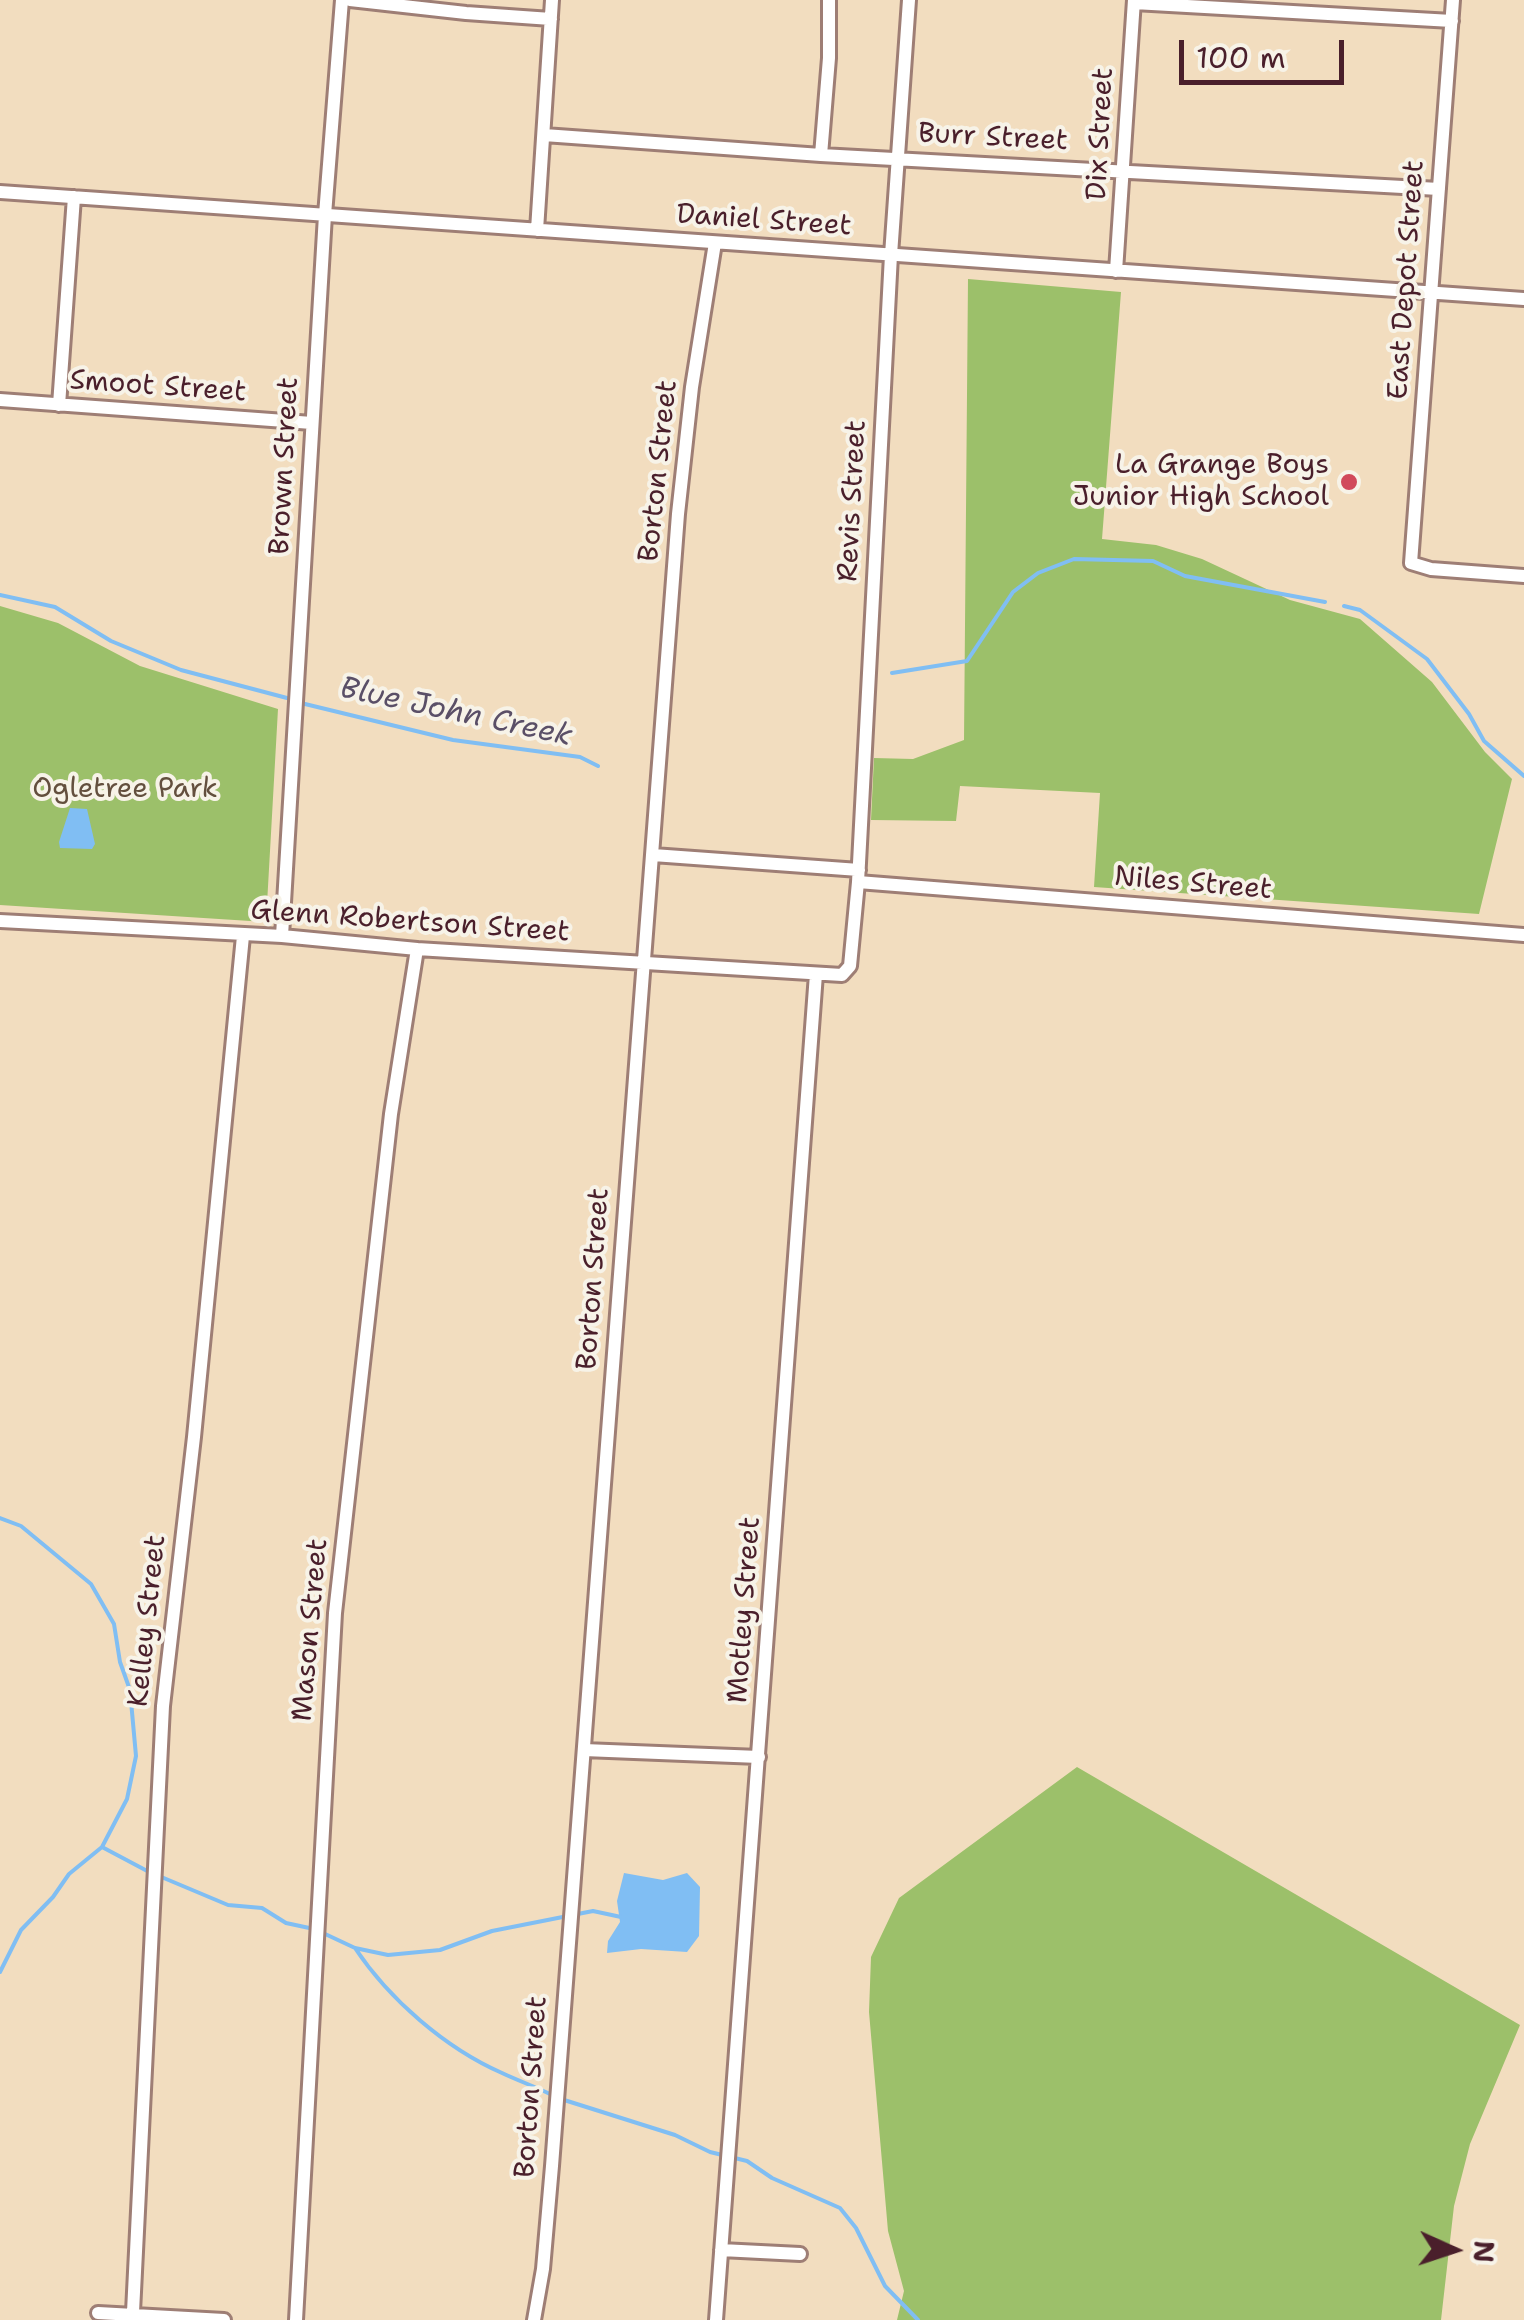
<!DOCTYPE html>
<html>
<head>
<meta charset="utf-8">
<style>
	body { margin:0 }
	#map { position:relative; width:1524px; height:2320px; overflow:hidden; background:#f2ddbf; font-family:"Shantell Sans",sans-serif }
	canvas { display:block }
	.north { position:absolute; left:1404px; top:2200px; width:100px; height:100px; -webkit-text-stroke:8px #f7f3e8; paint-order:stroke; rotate:93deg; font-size:28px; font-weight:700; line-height:40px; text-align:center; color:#4a1f2b }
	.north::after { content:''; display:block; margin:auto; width:35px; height:45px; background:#4a1f2b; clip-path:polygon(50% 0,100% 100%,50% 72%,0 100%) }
	.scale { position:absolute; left:1179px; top:40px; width:165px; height:45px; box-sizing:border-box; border:5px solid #4a1f2b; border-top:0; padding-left:12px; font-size:30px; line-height:35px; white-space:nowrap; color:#4a1f2b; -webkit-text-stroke:8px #f7f3e8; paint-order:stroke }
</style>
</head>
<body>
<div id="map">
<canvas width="1524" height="2320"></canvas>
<div class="north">N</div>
<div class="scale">100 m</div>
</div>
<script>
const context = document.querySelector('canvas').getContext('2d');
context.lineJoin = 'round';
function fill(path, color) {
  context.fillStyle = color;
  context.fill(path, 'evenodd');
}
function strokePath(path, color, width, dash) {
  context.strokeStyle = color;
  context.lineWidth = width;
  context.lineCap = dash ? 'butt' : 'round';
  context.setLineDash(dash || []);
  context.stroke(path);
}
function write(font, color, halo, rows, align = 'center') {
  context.font = font + ' "Shantell Sans",sans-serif';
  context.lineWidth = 8;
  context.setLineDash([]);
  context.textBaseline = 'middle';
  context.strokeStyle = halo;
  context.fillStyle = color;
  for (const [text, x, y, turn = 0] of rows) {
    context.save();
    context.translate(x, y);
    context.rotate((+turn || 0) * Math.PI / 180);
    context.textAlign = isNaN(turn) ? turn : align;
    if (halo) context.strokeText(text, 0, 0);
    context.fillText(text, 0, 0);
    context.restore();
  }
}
const green = new Path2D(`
	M968,279L1121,292L1102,539L1156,545L1202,559L1290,600L1360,619L1432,682L1485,752L1512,779L1479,914L1094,887L1100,793L960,786L956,821L871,820L874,758L913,759L964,740Z
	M0,606L58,623L140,666L278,709L266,922L0,905Z
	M1077,1767L1520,2025L1470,2144L1454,2206L1441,2320H897L904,2291L888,2231L869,2012L871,1957L899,1898Z`);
const water = new Path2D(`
	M70,808L87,809L95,844L92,849L60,848L59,842Z
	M624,1873L663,1880L687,1873L700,1887L699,1936L687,1952L641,1949L607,1953L608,1941L620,1922L617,1901Z`);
const stream = new Path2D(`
	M0,595L55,607L111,641L181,670L287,698
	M1344,606L1360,610L1427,659L1469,714L1484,741L1524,776
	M892,673L967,661L1013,592L1038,573L1074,559L1153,561L1185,576L1325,602
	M305,704L453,740L580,757L598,766
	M0,1518L21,1526L91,1584L114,1624L120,1662L130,1690L136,1756L127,1799L102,1847L69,1874L53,1897L21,1930L0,1972
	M102,1847L151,1873
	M159,1876L228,1905L262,1908L286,1923L314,1929
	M323,1933L355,1948L388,1955L440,1950L492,1931L593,1911L621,1917
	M355,1948C389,1999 445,2048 502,2073C519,2081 536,2087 552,2095
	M561,2099L675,2135L710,2152L747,2161L772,2178L840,2208L856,2228L885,2286L918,2320`);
const minor = new Path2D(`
	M350,0L466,13L551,19
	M1453,0L1411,563L1431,569L1524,576
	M1134,3L1452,21
	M544,135L821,155L1439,189
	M821,155L829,58V0
	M0,192L1524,299
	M537,230L552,0
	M1116,271L1134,0
	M0,400L312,423
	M59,405L74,197
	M653,855L859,870
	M858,882L1524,935
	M0,921L282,936L417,949L842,975L850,966L858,882L891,255L909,0
	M282,936L325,215L342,0
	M584,1750L759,1757
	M721,2250L800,2254
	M133,2312L163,1706L194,1437L243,936
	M98,2313L224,2320
	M296,2320L335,1613L391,1114L417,949
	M534,2320L543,2269L552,2166L678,514L692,387L715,243
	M716,2320L816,974`);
const markers = [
	[1349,482,10,"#d1495b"]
];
const streetNames = [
	["Dix Street",1101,134,-87],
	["Burr Street",993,138,3],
	["Daniel Street",764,221,4],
	["East Depot Street",1407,280,-86],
	["Smoot Street",158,387,4],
	["Brown Street",285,466,-87],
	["Borton Street",659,471,-84],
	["Revis Street",853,501,-87],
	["Niles Street",1193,884,5],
	["Glenn Robertson Street",410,922,4],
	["Borton Street",594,1279,-86],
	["Motley Street",745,1610,-86],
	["Kelley Street",148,1621,-84],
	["Mason Street",311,1630,-85],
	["Borton Street",532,2087,-86]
];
const poiNames = [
	["La Grange Boys",1329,466],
	["Junior High School",1329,498]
];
const parkNames = [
	["Ogletree Park",125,790]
];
const waterNames = [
	["Blue John Creek",456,713,12]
];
fill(green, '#9cc06a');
fill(water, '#80bef3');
strokePath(stream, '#80bef3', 4);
strokePath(minor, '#9e7e75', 18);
strokePath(minor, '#fff', 12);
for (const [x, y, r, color] of markers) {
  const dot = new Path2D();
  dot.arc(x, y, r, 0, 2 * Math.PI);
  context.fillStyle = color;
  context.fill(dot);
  strokePath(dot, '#f7f3e8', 4);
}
write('28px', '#4a1f2b', '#f7f3e8', streetNames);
write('28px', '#4a1f2b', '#f7f3e8', poiNames, 'right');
write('28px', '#634f3e', '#f7f3e8', parkNames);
write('italic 30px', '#5a4f67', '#f7f3e8', waterNames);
</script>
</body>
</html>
